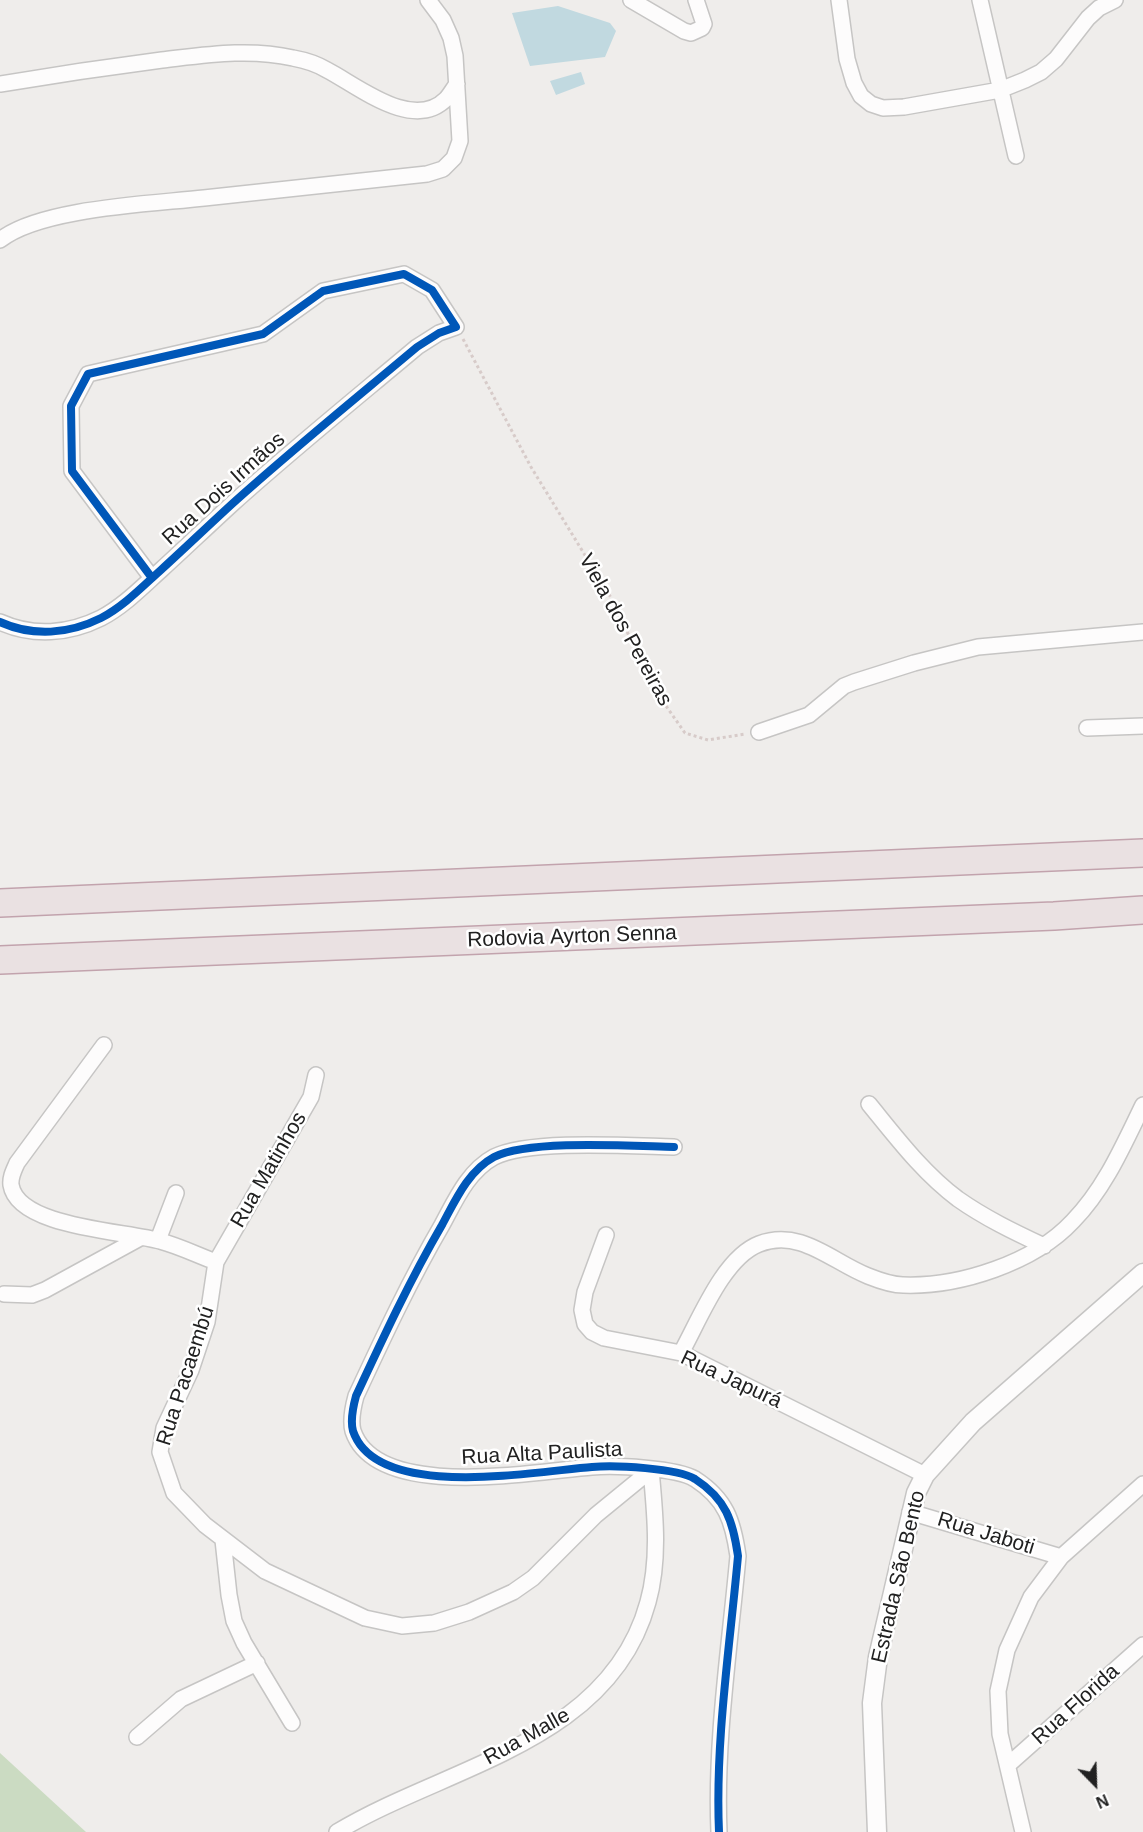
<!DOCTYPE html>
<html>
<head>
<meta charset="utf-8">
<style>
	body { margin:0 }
	#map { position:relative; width:1143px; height:1832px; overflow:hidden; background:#efedeb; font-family:Helvetica,sans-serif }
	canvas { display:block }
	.north { position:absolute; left:1065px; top:1754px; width:60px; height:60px; -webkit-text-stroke:4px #fff; paint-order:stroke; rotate:157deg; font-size:16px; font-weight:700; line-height:24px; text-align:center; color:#212121 }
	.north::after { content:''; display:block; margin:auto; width:21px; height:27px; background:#212121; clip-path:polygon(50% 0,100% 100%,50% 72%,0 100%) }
</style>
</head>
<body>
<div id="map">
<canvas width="1143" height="1832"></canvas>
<div class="north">N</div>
</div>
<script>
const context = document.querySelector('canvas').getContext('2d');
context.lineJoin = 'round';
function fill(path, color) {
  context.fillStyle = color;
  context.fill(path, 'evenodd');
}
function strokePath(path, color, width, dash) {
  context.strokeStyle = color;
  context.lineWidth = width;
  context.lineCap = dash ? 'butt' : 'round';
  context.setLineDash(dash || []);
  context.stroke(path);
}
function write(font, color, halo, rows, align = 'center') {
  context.font = font + ' Helvetica,sans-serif';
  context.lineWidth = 5;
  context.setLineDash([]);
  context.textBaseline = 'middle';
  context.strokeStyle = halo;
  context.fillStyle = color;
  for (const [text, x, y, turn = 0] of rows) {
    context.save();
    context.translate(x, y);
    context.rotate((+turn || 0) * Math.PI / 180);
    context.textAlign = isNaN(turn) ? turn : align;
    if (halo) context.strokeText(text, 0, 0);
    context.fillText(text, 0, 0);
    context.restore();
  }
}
const forest = new Path2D(`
	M0,1753L86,1832H0Z`);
const water = new Path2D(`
	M558,6L610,23L616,31L605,57L530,66L512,13Z
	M581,72L585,84L556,95L550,81Z`);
const path = new Path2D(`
	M463,339L531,467L613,601L652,686L685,733L708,740L745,734`);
const minor = new Path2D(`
	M631,0L684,31L691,33L702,28L704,24L696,0
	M839,0L847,59L854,83L861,96L871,104L883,108L904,107L1000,90L1025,80L1041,72L1056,59L1088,18L1099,8L1115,0
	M980,0L1016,156
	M0,84C54,75 108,67 162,60C206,55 249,48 293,58C304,60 317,64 327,70C358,86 413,132 446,99C450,95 453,89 457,84
	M0,240C40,208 151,204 204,198C278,190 353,182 427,174L443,169L454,158L460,141L455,56L451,38L443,20L428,0
	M0,622C33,637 69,634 101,618C124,606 143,586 162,569C185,548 208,526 232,504C292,450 355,399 417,347L439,333L456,327L432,290L404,274L323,291L263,334L88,374L71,406L72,471L152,578
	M1087,728L1143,726
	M759,732L809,715L844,686L854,682L914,663L978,647L1143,632
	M104,1045L17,1163C14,1170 10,1177 11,1185C18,1228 127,1231 160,1241C179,1246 197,1255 216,1262
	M316,1075L311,1097L216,1262L207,1322L191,1370L164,1428L160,1452L174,1493L205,1525L265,1571L365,1618L402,1626L434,1623L469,1612L513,1592L533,1578L596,1515L651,1470
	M869,1104C896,1137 923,1173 958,1199C985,1218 1014,1232 1044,1246
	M674,1147C632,1146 529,1139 494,1157C468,1171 455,1201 442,1225C410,1280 383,1338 356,1396C353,1407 350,1420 353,1431C377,1502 537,1471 592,1467C615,1465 677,1468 695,1479C726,1499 733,1521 738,1556C730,1645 715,1742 719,1832
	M606,1235L585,1292L582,1310L585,1324L592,1332L604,1338L681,1353L925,1475
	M158,1240L176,1193
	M4,1294L32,1295L45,1290L140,1238
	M681,1353C699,1321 723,1258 759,1244C801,1228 832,1262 868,1276C878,1280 892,1285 903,1285C959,1287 1034,1263 1073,1221C1105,1188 1123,1146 1143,1105
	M910,1512L1061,1557
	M223,1540L229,1595L234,1621L244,1643L292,1723
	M137,1737L181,1699L257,1663
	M1008,1765L1143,1645
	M337,1832C446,1766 610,1743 648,1602C660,1559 655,1513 651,1470
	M1023,1832L1000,1734L998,1691L1007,1650L1031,1597L1061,1557L1143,1484`);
const tertiary = new Path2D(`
	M877,1832L872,1703L878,1657L916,1493L925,1475L973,1422L1143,1273`);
const motorway = new Path2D(`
	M0,903L1143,853
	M0,960L1054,916L1143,910`);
const cycleway = new Path2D(`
	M0,622C33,637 69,634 101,618C124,606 143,586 162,569C185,548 208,526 232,504C292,450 355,399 417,347L439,333L456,327L432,290L404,274L323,291L263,334L88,374L71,406L72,471L152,578
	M674,1147C632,1146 529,1139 494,1157C468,1171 455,1201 442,1225C410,1280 383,1338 356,1396C353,1407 350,1420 353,1431C377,1502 537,1471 592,1467C615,1465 677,1468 695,1479C726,1499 733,1521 738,1556C730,1645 715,1742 719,1832`);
const streetNames = [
	["Rua Dois Irmãos",224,489,-42],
	["Viela dos Pereiras",625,630,61],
	["Rodovia Ayrton Senna",572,937,-2],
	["Rua Matinhos",269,1170,-60],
	["Rua Pacaembú",186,1376,-72],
	["Rua Japurá",731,1380,25],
	["Rua Alta Paulista",542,1454,-3],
	["Rua Jaboti",986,1534,17],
	["Estrada São Bento",899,1577,-77],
	["Rua Florida",1076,1705,-42],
	["Rua Malle",527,1737,-29]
];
fill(forest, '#cbdbc2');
fill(water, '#c1d9e0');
strokePath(minor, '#c6c5c4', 18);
strokePath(tertiary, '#c6c5c4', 21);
strokePath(motorway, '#c2a3ad', 30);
strokePath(path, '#d7cbc9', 3, [3, 3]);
strokePath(minor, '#fdfcfc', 15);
strokePath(tertiary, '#fdfcfc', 18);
strokePath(motorway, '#eae1e2', 27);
strokePath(cycleway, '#0057b8', 8);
write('21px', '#212121', '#fff', streetNames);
</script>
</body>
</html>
